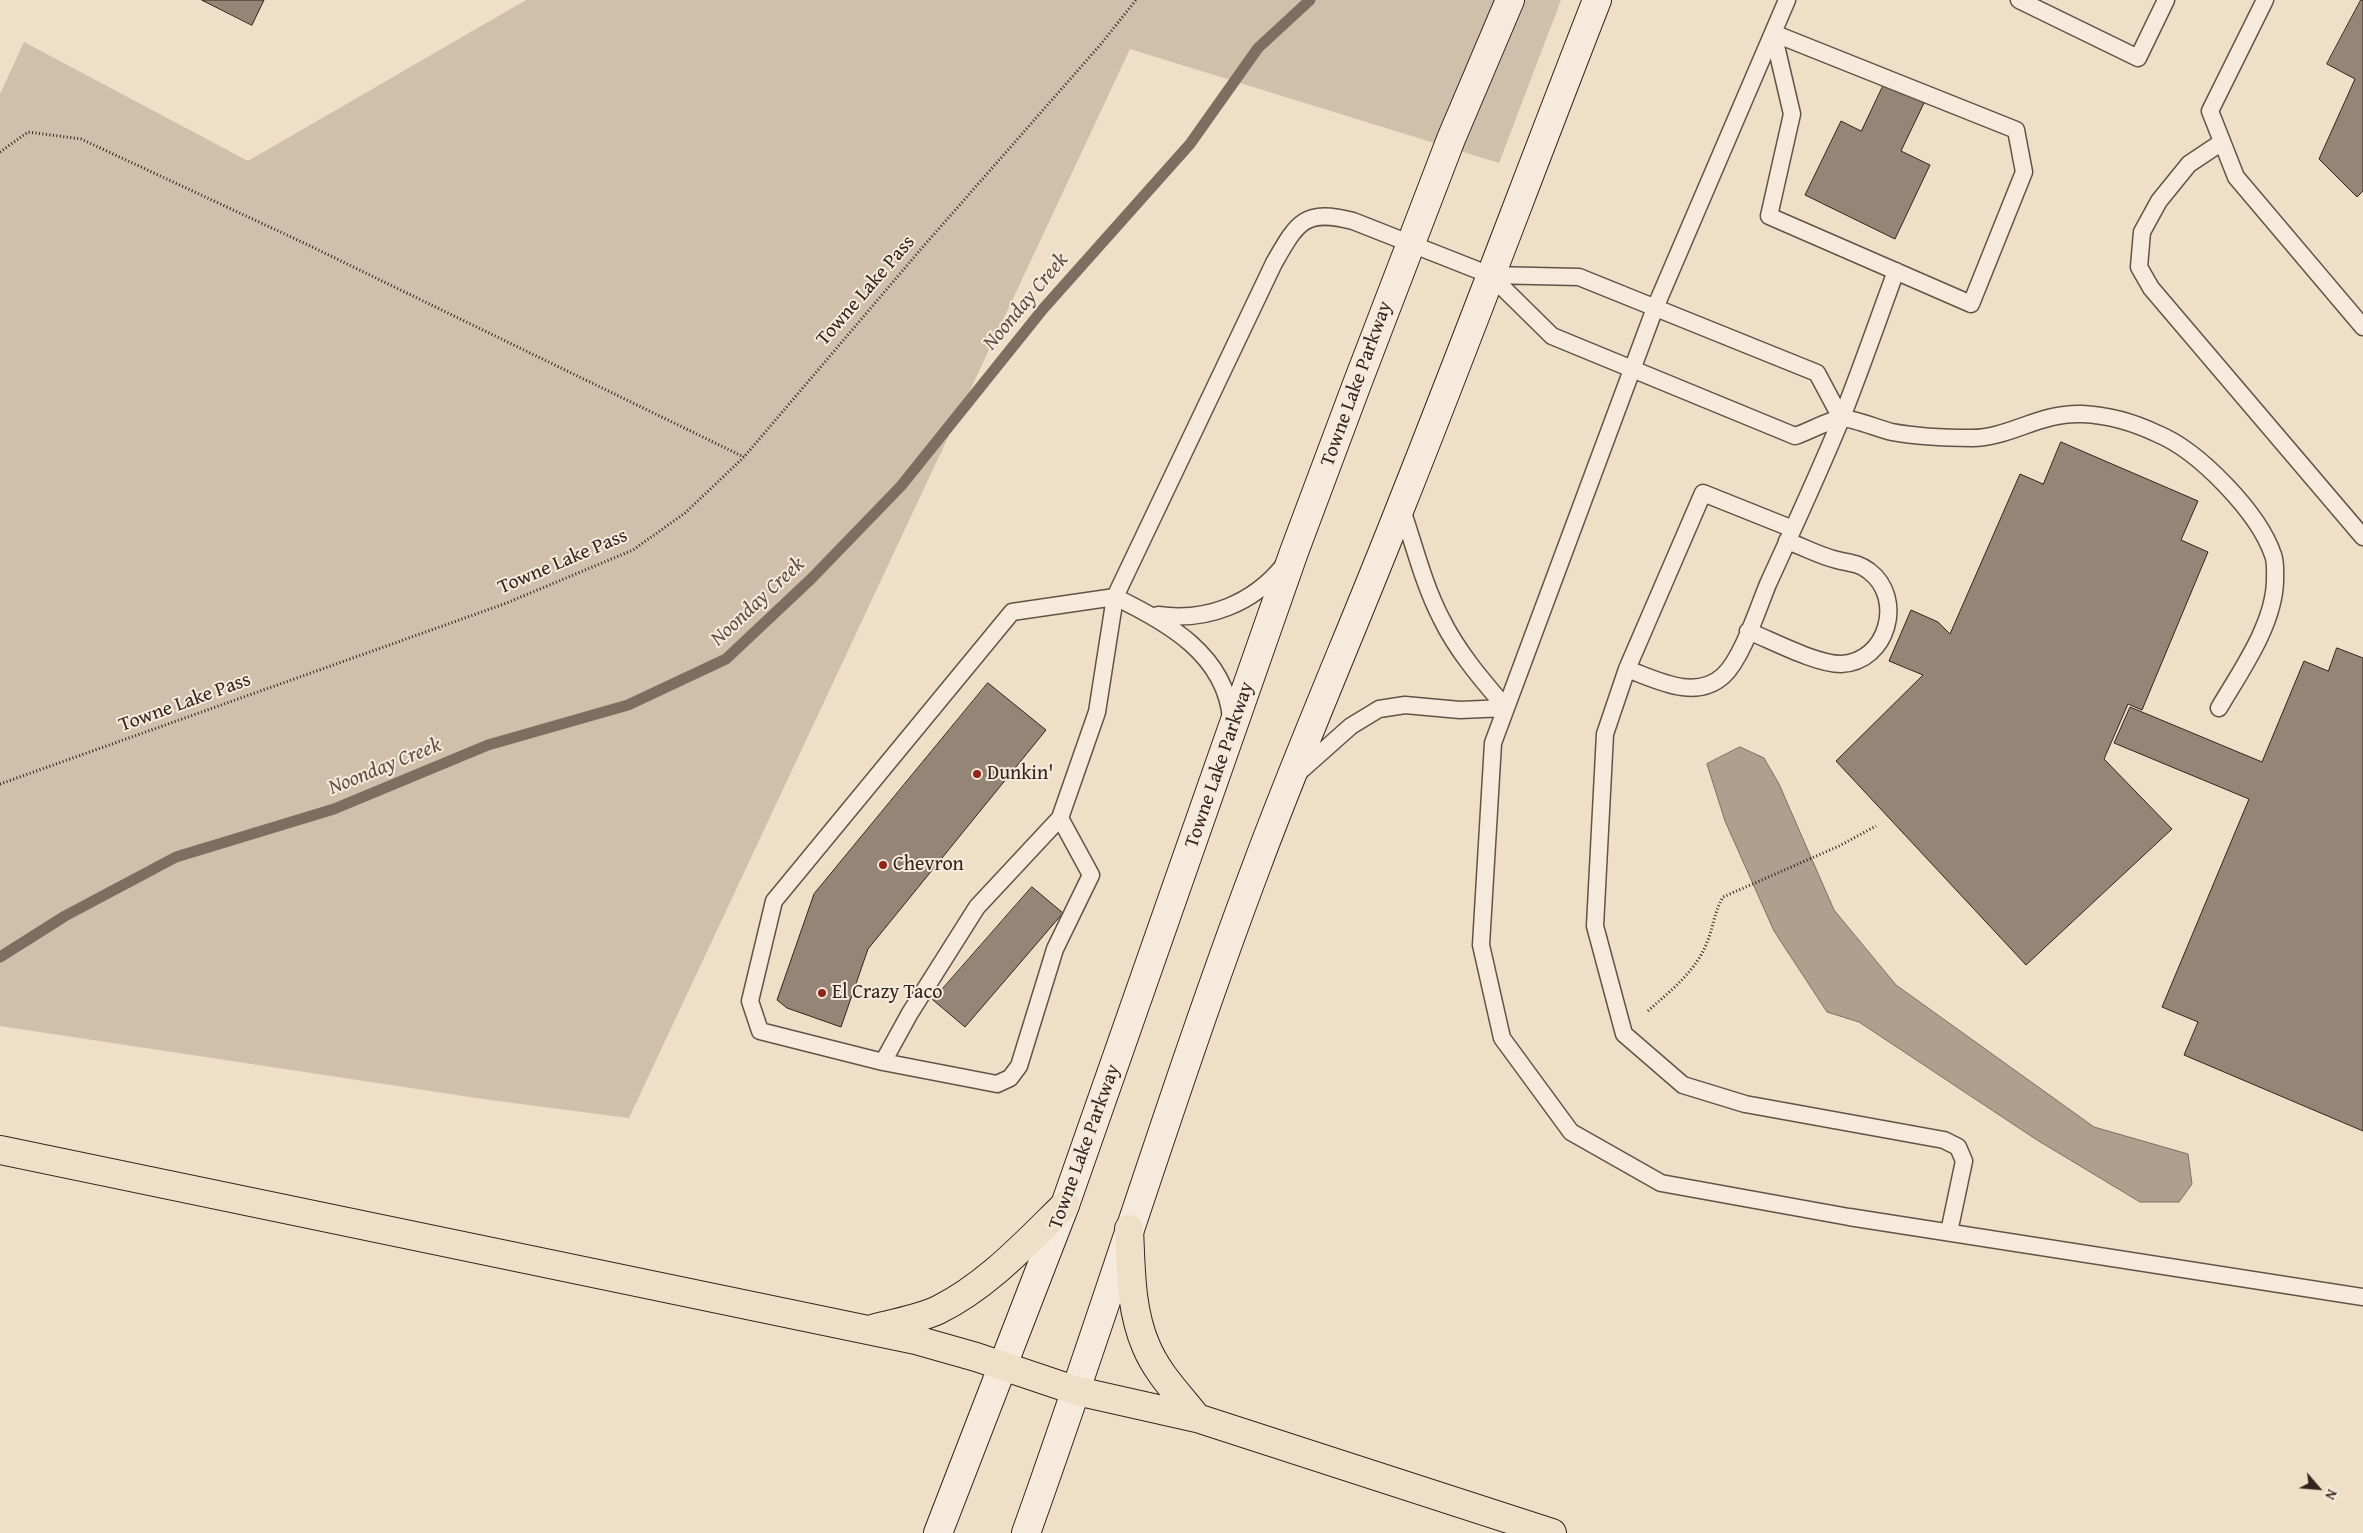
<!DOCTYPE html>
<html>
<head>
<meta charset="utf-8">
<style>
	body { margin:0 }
	#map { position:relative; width:2363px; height:1533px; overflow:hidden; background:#f0dfc7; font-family:"Gentium Book Plus",serif }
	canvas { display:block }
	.north { position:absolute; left:2293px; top:1463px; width:50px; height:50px; -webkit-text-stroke:4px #f5eadb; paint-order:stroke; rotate:117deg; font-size:14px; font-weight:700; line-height:20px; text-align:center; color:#33241e }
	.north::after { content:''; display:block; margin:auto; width:18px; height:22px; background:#33241e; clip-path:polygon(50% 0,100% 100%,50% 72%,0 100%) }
</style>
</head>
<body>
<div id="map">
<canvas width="2363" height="1533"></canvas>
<div class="north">N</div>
</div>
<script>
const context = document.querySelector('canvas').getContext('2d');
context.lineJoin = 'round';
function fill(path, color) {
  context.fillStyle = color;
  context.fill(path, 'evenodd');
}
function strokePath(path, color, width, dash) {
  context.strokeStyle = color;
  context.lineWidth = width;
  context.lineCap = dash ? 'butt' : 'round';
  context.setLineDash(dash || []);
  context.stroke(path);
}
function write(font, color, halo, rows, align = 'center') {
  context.font = font + ' "Gentium Book Plus",serif';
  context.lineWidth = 4;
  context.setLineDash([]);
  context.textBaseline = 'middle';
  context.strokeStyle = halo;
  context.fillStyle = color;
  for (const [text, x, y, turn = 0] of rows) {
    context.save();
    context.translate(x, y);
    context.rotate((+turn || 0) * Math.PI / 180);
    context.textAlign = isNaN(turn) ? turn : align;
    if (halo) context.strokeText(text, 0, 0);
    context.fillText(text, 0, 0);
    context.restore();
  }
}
const green = new Path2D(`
	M526,0H1561L1499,163L1130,49L629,1118L490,1100L0,1026V94L24,42L248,161Z`);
const water = new Path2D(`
	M1740,747L1764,758L1779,784L1834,910L1896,985L2094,1127L2188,1154L2192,1184L2179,1202H2140L2037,1140L1859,1022L1827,1012L1774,931L1725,821L1707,764Z`);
const stream = new Path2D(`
	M0,957L65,916L176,857L334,809L488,745L628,705L726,659L811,579L901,486L1043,309L1190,144L1258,48L1310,0`);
const building = new Path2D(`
	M202,0H264L252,25Z
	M2361,0H2363V191L2357,197L2319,159L2355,79L2327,64Z
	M1884,84L1924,103L1901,151L1930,165L1895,239L1805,195L1841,121L1861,131Z
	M2061,442L2198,501L2181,540L2208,552L2142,710L2128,704L2104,759L2172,829L2026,965L1836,761L1923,675L1889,661L1911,610L1938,622L1950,634L2020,474L2043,484Z
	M2337,648L2363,658V1131L2184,1055L2198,1022L2162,1007L2249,799L2114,743L2130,707L2262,762L2304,661L2328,671Z
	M988,683L1046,730L868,949L841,1027L787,1008L777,1000L814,894Z
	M1032,887L1063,913L965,1027L933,1000Z`);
const path = new Path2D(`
	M0,152L28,132L81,139L304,243L744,457
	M0,784L504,604L633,550L685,513L744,457L921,249L1101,44L1136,0
	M1648,1011C1670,991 1694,973 1706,945C1713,929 1714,912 1723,897L1839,846L1876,826`);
const lane = new Path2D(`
	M1787,0L1655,308L1493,743L1481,945L1502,1038L1571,1132L1661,1183L1849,1217L2363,1297
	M2019,0L2138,58L2166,0
	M2265,0L2210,111L2236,177L2363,327
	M1773,33L2016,130L2024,172L1971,304L1769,216L1792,114Z
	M2222,142L2189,164L2159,201L2142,232L2139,267L2151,288L2363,537
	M1490,275L1552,336L1795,436C1805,433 1832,419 1841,418C1853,418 1879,429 1892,432C1919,437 1945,438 1972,438C2009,438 2041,412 2082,414C2107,415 2135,423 2158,434C2199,451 2259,513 2273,555C2276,562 2275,573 2275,581C2274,625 2240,672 2219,708
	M1401,507C1414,544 1423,583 1441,618C1457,651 1482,680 1506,708
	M1793,529L1703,493L1627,669C1657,680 1695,701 1723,676C1742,659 1758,608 1768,584C1793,529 1819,473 1842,417C1861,369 1878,320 1896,271
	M1158,615C1206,622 1253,604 1284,565
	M1748,631C1773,641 1816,664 1841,664C1888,662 1905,598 1869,571C1859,563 1849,563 1837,560C1820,556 1804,547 1787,541
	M1627,669L1605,734L1595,926L1624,1034L1683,1085L1745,1104L1944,1140L1958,1147L1964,1161L1949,1232
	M1231,719C1226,655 1167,622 1115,597L1274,263C1297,223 1304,208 1353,221L1490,275L1579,277L1817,373L1841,418
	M1297,774L1351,726L1379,709L1405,705L1460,710L1506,708
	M883,1062L910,1013L977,907L1060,818L1097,712L1115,597L1012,612L774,901L750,1001L760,1031L883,1062L997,1084L1010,1078L1019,1066L1055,949L1091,875L1060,818`);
const secondary = new Path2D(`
	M938,1533L1065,1205L1294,552L1357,384L1451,139L1510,0
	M1026,1533C1106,1311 1174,1085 1257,865C1302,744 1354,626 1401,506C1468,338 1531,169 1597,0`);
const highway = new Path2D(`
	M0,1150L916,1340L976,1357L1077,1391L1197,1418L1552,1533
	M1129,1229C1131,1268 1130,1309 1146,1346C1157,1373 1179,1395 1197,1418
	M875,1328C896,1323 918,1319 938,1310C987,1286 1026,1243 1065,1205`);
const markers = [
	[977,774,5,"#8f2418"],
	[883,865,5,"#8f2418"],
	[822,993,5,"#8f2418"]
];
const streetNames = [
	["Towne Lake Pass",866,291,-49],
	["Towne Lake Parkway",1357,384,-70],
	["Towne Lake Pass",563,562,-23],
	["Towne Lake Pass",185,703,-20],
	["Towne Lake Parkway",1220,765,-71],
	["Towne Lake Parkway",1085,1147,-70]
];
const poiNames = [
	["Dunkin'",987,774],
	["Chevron",893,865],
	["El Crazy Taco",832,993]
];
const waterNames = [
	["Noonday Creek",1026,302,-50],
	["Noonday Creek",758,602,-43],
	["Noonday Creek",385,767,-22]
];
fill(green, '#d0bfaa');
fill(water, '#b09f8e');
strokePath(water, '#7e6e61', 1);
strokePath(stream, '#7e6e61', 11);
fill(building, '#958576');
strokePath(building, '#33241e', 1);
strokePath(lane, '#625348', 19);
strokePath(secondary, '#33241e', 30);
strokePath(highway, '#33241e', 30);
strokePath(path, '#33241e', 3, [1, 2.5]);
strokePath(lane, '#f5eadb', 16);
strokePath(secondary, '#f5eadb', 28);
strokePath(highway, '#f0dfc7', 28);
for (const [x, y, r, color] of markers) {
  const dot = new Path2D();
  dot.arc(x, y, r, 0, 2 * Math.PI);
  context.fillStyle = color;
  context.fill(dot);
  strokePath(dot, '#f5eadb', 2);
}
write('20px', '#33241e', '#f5eadb', streetNames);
write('20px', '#33241e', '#f5eadb', poiNames, 'left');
write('italic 21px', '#5f4f45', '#f5eadb', waterNames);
</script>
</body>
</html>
